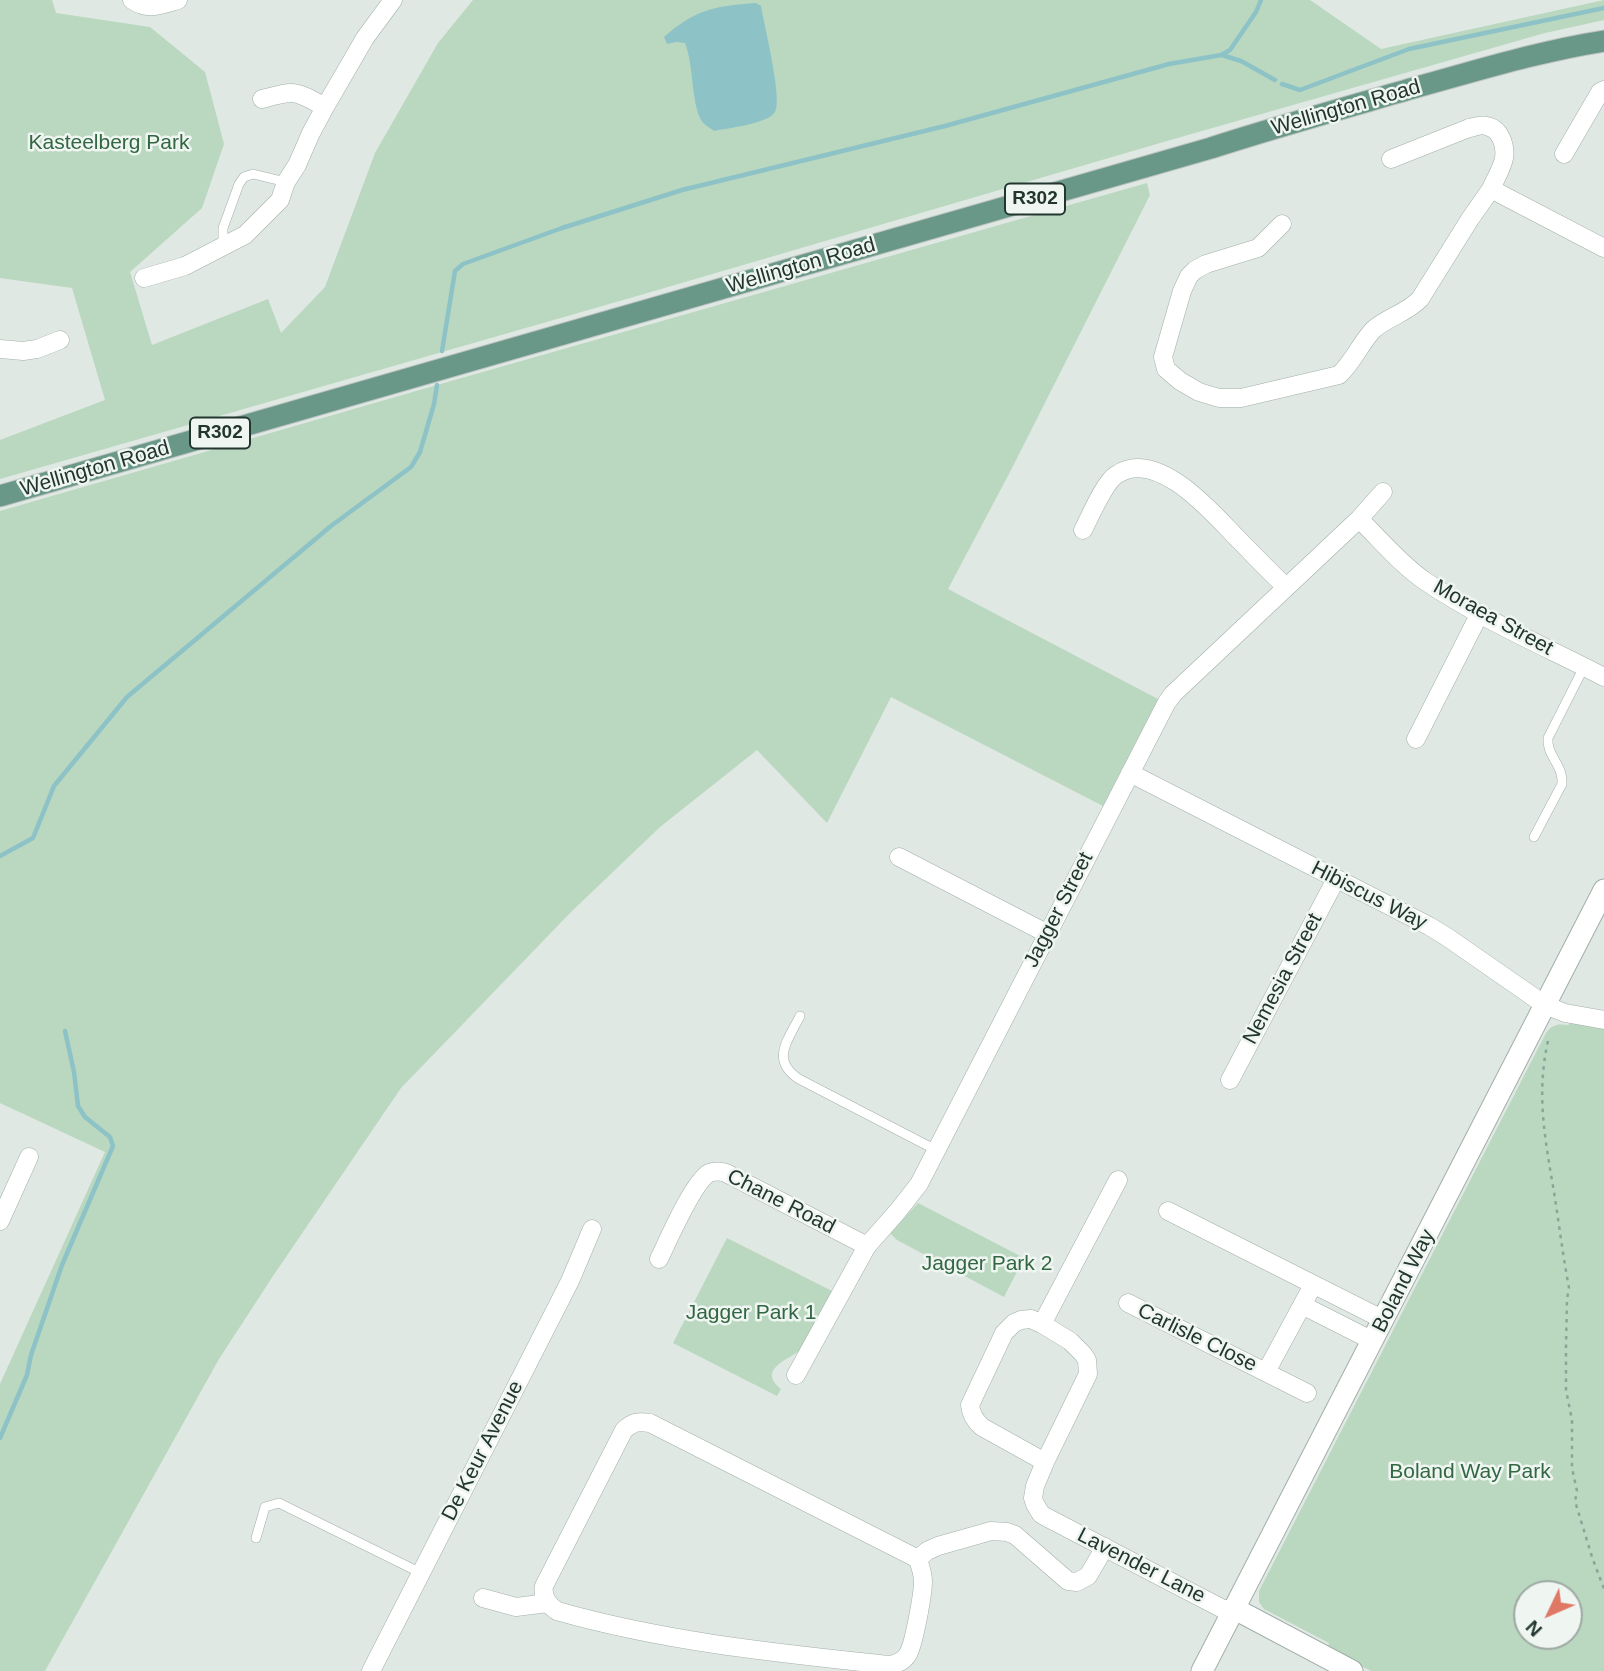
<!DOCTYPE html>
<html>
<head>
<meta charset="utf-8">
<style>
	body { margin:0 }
	#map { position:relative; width:1604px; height:1671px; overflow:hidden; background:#dfe8e3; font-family:Helvetica,sans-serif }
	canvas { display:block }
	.north { position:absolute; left:1513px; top:1580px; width:70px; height:70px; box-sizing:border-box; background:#eff5f1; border:2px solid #9da9a3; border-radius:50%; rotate:226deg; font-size:19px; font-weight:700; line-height:28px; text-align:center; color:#22362f }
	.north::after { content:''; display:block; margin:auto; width:24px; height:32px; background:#df7965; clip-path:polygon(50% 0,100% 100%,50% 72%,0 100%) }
</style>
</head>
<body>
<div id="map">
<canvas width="1604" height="1671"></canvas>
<div class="north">N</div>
</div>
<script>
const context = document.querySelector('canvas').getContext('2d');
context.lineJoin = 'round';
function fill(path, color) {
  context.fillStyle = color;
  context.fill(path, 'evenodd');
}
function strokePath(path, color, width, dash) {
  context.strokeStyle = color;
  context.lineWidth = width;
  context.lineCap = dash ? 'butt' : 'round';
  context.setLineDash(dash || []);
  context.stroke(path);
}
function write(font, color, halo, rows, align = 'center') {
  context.font = font + ' Helvetica,sans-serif';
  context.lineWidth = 5;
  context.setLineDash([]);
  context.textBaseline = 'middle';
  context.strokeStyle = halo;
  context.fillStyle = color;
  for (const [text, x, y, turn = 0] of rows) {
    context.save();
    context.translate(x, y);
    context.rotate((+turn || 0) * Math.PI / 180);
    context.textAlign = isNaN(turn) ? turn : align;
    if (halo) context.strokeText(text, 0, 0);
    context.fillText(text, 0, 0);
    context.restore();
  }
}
const green = new Path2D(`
	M0,0H52L56,13L150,27L205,72L224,144L202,208L130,272L152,345L268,299L281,333L325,287L375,153L438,43L473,0H1310L1381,49L1604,0V20L1545,33L1160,143L644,294L0,479V440L105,400L72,288L0,278Z
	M1147,183L1150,195L1011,470L948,589L1158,699L1103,806L891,697L827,823L757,750L660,827L571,912L401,1088L273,1276L219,1359L45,1671H0V1384L105,1152L0,1103V511L437,385Z
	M1570,1021L1604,1027V1671H1371L1327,1648L1329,1643L1264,1609L1259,1602V1591L1546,1033C1553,1024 1558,1024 1569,1025ZM1527,1594H1569V1636H1527Z
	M918,1203L1024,1258L1004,1297L897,1240L890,1233Z
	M727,1238L832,1291L802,1349C790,1359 756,1369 781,1389L777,1396L673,1343Z`);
const water = new Path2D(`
	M756,3L761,6C764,24 783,100 775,112C768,124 727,128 714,131C709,127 704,125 701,120C691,101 694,66 685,43L676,42L667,44L664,37C696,9 715,6 756,3Z`);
const stream = new Path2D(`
	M1222,55L1241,61L1275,80
	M1282,84L1300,90L1409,49L1604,8
	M442,351L455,271L463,264L562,228L682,190L945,126L1169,64L1221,55L1230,50L1256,12L1261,0
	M0,856L33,838L54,786L127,697L331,526L411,467L420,452L434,404L437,385
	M0,1438L27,1375L31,1355L62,1265L113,1146L110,1137L85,1117L78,1106L74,1072L65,1031`);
const path = new Path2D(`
	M1548,1041C1536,1094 1545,1139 1554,1192C1559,1224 1563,1256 1569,1288L1567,1299L1566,1346V1390L1572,1420V1468L1577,1491L1575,1501L1592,1557L1604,1589`);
const service = new Path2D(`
	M223,247V228L239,184L244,177L253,174L286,182
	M1534,837L1562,784C1564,766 1546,755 1548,738L1584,667
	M800,1016C788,1040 770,1060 799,1079L936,1150
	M256,1538L265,1507L279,1503L421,1573`);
const minor = new Path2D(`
	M132,0C148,11 161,5 178,0
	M262,99C296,90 294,90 325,107L365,38L393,0
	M1564,154L1600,92L1604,90
	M1391,159L1469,128C1475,127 1481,124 1486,126C1500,128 1506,145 1504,158C1502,169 1495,179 1491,189
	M1282,224L1258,248L1206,264L1195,270L1189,276L1182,291L1163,357L1166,369L1180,381L1199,392L1219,398H1241L1339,375C1353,362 1360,344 1373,330C1387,317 1407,313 1420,299L1470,219L1491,189L1604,248
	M144,278L185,266L245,235L280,200L286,182L297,165L311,133L325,107
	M0,349L23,351L37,349L60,340
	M1359,519C1380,539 1400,564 1425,581C1481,619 1544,646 1604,677
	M1083,530C1090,517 1104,483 1116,475C1156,447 1211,511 1236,537C1253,554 1269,571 1286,587
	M1416,739L1479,615
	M1130,773L1429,926L1447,937L1545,1005L1565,1013L1604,1020
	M899,857L1048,934
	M1230,1080L1336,879
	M1168,1211L1384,1320
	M0,1221L29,1157
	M659,1259C668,1241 693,1182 709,1173C715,1171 720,1171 726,1173L867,1246
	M1128,1303L1307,1393
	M1302,1305L1373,1341
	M1042,1324L1118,1180
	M1266,1372L1313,1285
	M796,1375L867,1246L897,1212L919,1184L1167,702L1173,694L1359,519L1383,492
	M1045,1462L982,1427C975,1421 971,1415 970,1405L1004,1333L1014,1323L1021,1320L1031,1319L1042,1324L1070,1341L1083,1354L1087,1360L1088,1374L1045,1462L1035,1486L1033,1498L1035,1504L1041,1514L1046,1517L1223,1609H1235
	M918,1559L650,1423C638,1421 633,1422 624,1430L544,1586C542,1597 548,1605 557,1611C666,1642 777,1653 889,1665C897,1664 904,1661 908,1654C914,1644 923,1594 923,1581C923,1574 920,1566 918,1559L927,1551L938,1546L991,1531L1007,1532L1015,1535L1068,1581L1077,1582L1088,1576L1105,1547
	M483,1598L516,1607L548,1603
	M371,1671L570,1281L592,1229`);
const tertiary = new Path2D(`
	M1235,1609L1352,1671
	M1202,1671L1604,890`);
const primary = new Path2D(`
	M0,496L1211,148C1279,126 1348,107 1417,87C1479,70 1540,51 1604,41`);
const shields = [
	[1035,199,60],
	[220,433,60]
];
const shieldNames = [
	["R302",1035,199],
	["R302",220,433]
];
const streetNames = [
	["Wellington Road",1346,108,-16],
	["Wellington Road",801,266,-16],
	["Wellington Road",95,469,-16],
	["Moraea Street",1493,618,29],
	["Hibiscus Way",1369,896,27],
	["Jagger Street",1059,910,-63],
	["Nemesia Street",1283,979,-62],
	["Chane Road",781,1202,27],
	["Boland Way",1404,1281,-63],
	["Carlisle Close",1197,1338,26],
	["De Keur Avenue",483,1451,-63],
	["Lavender Lane",1141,1566,27]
];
const parkNames = [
	["Kasteelberg Park",109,143],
	["Jagger Park 2",987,1264],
	["Jagger Park 1",751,1313],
	["Boland Way Park",1470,1472]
];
fill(green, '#bad7bf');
fill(water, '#8dc3c7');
strokePath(stream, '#8dc3c7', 4.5);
strokePath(service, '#a3afa9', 10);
strokePath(minor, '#a3afa9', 19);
strokePath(tertiary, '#a3afa9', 23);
strokePath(primary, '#bdc3c1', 23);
strokePath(path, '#83a899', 2.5, [3.5, 5]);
strokePath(service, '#fff', 9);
strokePath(minor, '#fff', 18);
strokePath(tertiary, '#fff', 21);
strokePath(primary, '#699888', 21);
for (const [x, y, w] of shields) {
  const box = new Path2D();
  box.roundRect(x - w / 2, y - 15.5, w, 31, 5);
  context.fillStyle = '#eff5f1';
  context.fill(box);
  strokePath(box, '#22362f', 2);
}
write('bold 19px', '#22362f', null, shieldNames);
write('21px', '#22362f', '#eff5f1', streetNames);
write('21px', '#326742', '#eff5f1', parkNames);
</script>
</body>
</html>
